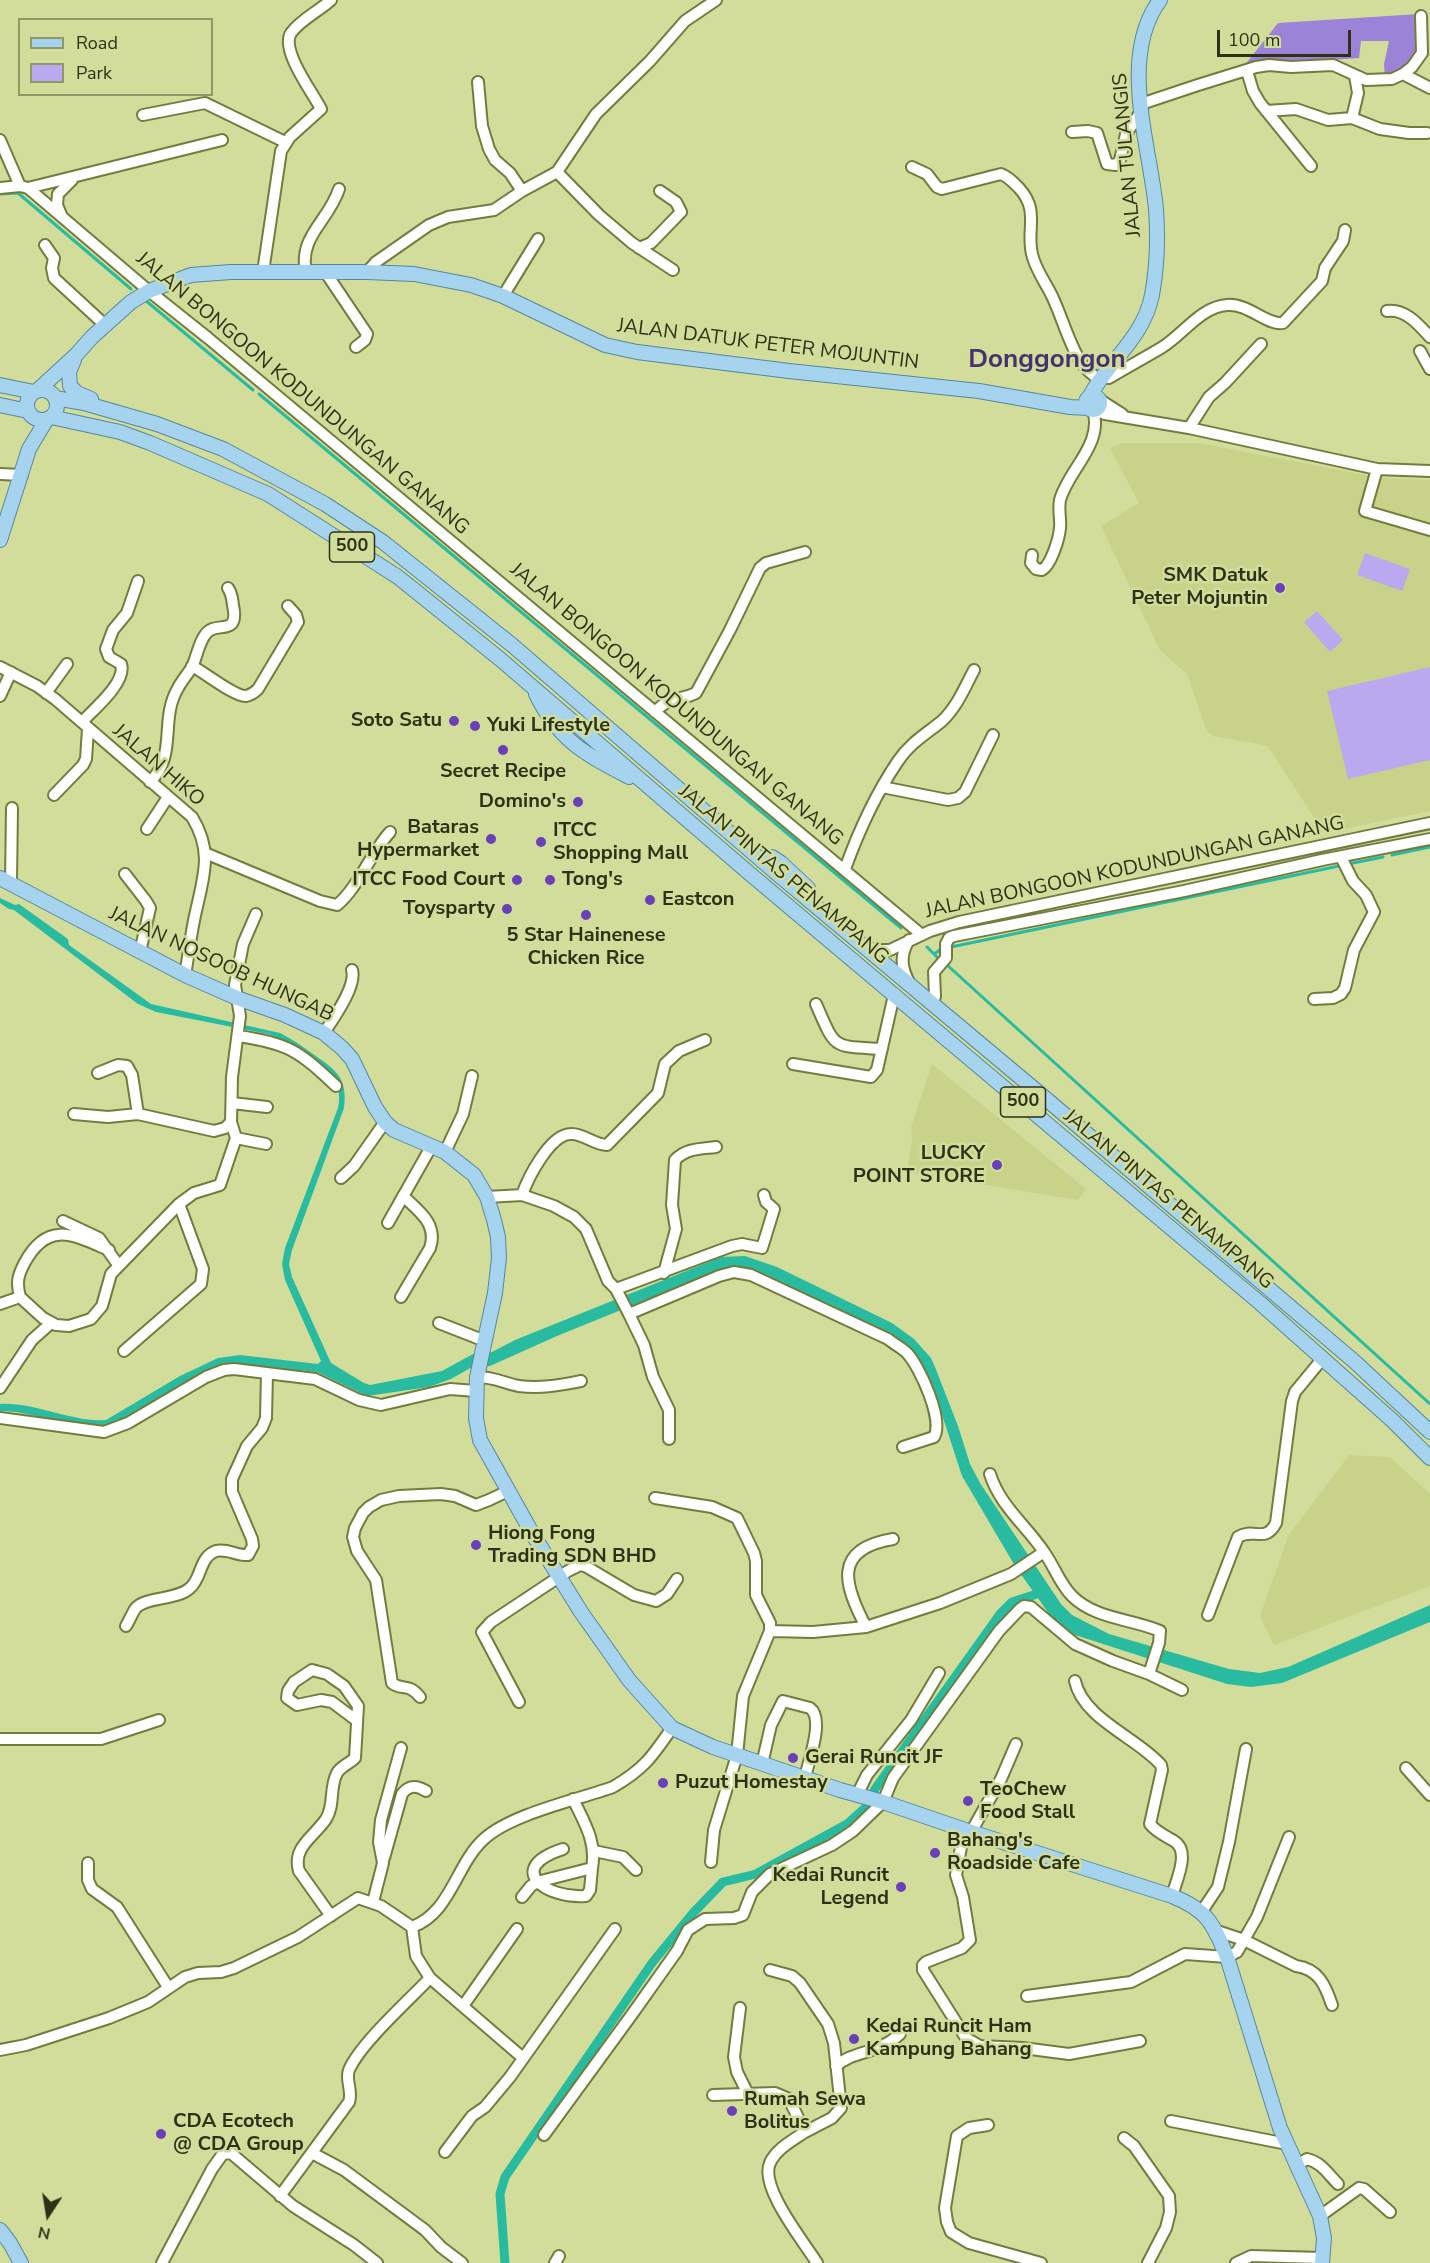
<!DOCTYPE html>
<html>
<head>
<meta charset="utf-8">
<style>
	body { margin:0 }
	#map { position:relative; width:1430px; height:2263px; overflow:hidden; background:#d2dd9b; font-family:"Nunito Sans",sans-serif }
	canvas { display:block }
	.legend { position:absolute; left:18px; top:18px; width:195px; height:78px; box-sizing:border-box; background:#d2dd9b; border:2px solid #909866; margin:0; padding:8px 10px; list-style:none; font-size:18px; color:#2d3116 }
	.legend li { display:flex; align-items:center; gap:12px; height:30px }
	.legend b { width:30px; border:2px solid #909866 }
	.north { position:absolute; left:18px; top:2185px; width:60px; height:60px; -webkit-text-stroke:4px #d2dd9b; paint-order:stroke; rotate:192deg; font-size:16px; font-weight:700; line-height:24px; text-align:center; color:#2d3116 }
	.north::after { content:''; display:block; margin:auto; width:21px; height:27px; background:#2d3116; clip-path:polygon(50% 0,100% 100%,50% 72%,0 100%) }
	.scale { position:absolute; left:1217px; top:30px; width:134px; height:27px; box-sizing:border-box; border:3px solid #2d3116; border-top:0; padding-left:8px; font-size:18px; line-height:21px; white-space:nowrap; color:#2d3116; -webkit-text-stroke:4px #d2dd9b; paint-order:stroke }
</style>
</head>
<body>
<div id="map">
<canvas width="1430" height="2263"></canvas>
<ul class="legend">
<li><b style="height:8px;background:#a6d4ef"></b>Road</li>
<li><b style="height:16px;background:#baa9ef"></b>Park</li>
</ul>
<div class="north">N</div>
<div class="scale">100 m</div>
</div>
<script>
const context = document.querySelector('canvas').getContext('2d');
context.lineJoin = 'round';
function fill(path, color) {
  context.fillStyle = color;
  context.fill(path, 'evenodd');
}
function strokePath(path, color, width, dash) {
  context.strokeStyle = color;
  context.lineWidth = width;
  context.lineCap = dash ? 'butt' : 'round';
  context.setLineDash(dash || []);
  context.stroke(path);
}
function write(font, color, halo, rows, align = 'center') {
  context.font = font + ' "Nunito Sans",sans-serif';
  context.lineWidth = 5;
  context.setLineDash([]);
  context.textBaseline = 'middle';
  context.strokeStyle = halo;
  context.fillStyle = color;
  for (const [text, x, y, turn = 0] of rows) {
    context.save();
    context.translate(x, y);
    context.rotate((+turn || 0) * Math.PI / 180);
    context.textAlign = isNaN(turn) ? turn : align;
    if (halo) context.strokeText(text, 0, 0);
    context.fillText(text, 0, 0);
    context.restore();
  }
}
const built = new Path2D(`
	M1122,443H1199L1381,478L1430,480V811L1324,833L1268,746L1213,736L1207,731L1187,674L1160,650L1101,526L1139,503L1110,448Z
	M932,1064L1086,1189L1078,1200L907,1172L912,1141L911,1127Z
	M1349,1455L1390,1457L1430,1494V1586L1274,1645L1260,1616L1288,1536Z`);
const green = new Path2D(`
	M1365,553L1410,569L1402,591L1357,575Z
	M1317,611L1343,640L1330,652L1304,622Z
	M1430,667V760L1348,779L1327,691Z`);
const forest = new Path2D(`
	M1419,14L1422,41L1411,64L1385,78L1384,64L1389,41H1361L1359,58L1244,66L1278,23Z`);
const water = new Path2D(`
	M0,898L15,905L19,904L68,939L69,945L151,1004L280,1033C292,1039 302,1046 313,1054C336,1070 348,1078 344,1108L292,1250L289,1264L292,1277L331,1363L364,1383L370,1385L442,1371L473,1354L476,1356L492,1352L515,1340L721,1257L745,1256L777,1267L892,1323L914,1339L931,1358L935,1367L958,1426L970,1464L980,1483L1061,1604L1072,1615L1109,1634L1229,1669L1260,1673L1288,1667L1430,1605V1622L1282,1683L1251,1687L1227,1684L1072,1634L1052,1618L1015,1566L962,1476L930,1378L918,1359L890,1336L761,1273L740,1267L722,1269L557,1336L490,1366L472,1367L451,1379L429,1387L367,1396L317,1372L229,1363L209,1369L122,1421C118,1423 113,1426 109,1427C85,1433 30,1410 0,1411V1404C35,1402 73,1423 106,1420L180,1376L218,1358L240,1355L318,1364L321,1361L285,1280L282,1264L285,1248L338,1108C341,1094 338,1084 330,1073L286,1041L268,1034L156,1012L138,1004L14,910L9,909L0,903Z`);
const stream = new Path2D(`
	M0,194L18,193L131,289
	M145,300L253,390
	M259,394L901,928
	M1392,855L1430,847
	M1348,864L1383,857
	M927,947L939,959
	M951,947L1339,866
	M934,954L941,949
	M946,964L1430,1404`);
const canal = new Path2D(`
	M505,2263L500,2194L505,2177L652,1963L693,1913L723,1882L756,1874L847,1824L866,1807L875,1789L1000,1614L1012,1602L1043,1592`);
const minor = new Path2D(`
	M1247,71L1253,91L1260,103L1311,166
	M1403,74L1430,88
	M478,82L482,126L489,149L495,160L510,173L522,191
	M1141,104L1198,85L1256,67L1269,65L1291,67L1333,65L1366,80L1392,79L1403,74L1412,67L1422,53L1421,16
	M1266,111L1296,109L1328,120L1352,118L1380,129L1409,133H1427
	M143,115L205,103L285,142
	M1352,118L1358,93L1355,76
	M1072,132L1088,131L1097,133L1107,164L1116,165L1120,160L1126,134L1142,110
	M0,140L20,186
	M912,167L927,174L937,187L942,189L1001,174C1009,177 1013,182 1019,188C1040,211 1026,229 1032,254C1035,269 1046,283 1052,296C1062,317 1068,341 1080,361C1085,369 1091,374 1100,380
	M557,172L599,215L632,243L673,270
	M0,188L20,186L28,188L149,291L208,338L922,935
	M28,188L222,140
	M62,217L57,205L58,194L72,180
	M45,245L54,258L52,268L54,278L105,325
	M639,248L651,243L681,212L676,202L660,191
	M263,272L281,151L290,137L321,109C313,93 280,50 291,33C300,20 319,11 331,0
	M367,272L376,262L429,225L448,217L494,210L522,191L557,172L596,114L650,61L685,21L716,0
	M306,273C298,236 329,221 339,189
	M326,273L367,334L365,340L356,347
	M503,296L538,239
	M1387,311C1405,308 1419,325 1430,337
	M1420,351L1430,369
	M1109,378C1126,368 1144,358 1161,348C1183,335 1200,307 1227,305C1248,303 1268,326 1283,323L1322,281L1325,268L1343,241L1345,230
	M1100,400L1122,414
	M1095,410L1105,414L1189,428L1377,469L1430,471
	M1189,428L1209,397L1225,383L1261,344
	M1377,469L1365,511L1430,530
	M0,474L22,475
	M1032,555L1031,563L1036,569L1042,570C1051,565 1059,539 1060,528C1061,519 1058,510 1060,500C1068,470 1104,444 1093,410
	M192,666C204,672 235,697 246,696C251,695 255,692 258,689L298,622L296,615L288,606
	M0,667L37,686L55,699L192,817C213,851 204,875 196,911C191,932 189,953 185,975
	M46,693L67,664
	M0,696L11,672
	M655,712C672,694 678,702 696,693L730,630L760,568L766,563L805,552
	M82,722C94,709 127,682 121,664L109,657L106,649L113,630L127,613L138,581
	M150,782C178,754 159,720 178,688C182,680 189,673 193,665C197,655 199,643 205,635C215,619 240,639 233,605C232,598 232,594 228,588
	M882,787L948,800L958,798L965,792L993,735
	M54,795L83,765L86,759L88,729
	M147,829L168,797
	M205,853L320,901L337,905C357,889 371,853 390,832
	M845,869C859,830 875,795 898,761C910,743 926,734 942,721C957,707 965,687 974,670
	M125,874L146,901L150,908L140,952
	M11,882L12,808
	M868,947L875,950H890L930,931L959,922L1430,823
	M909,982C901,967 900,955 909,940
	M1314,999L1333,998L1341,994L1345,988L1354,950L1374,912L1366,895L1353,881L1341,857
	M816,1004C836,1050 832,1046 882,1049
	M933,1004L935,996L934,972L946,958V944L949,938L954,936L1184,891L1322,860L1430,839
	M324,1033C333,1019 357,986 352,970
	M238,1036C288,1043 299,1051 336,1086
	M793,1064L871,1077L877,1070L894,995
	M98,1073L118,1065L127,1066L132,1075L138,1114
	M232,1103L267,1107
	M74,1114L108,1117L138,1114L214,1131L225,1128L231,1122
	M236,1138L266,1144
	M445,1152L463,1114L472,1076
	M341,1178L354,1166L385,1122
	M522,1195C528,1178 550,1134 571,1134C583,1133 594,1145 607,1145L658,1093L665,1064L679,1051L705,1040
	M487,1197L522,1195L554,1206L574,1217L586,1229L608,1281L616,1289L629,1314L719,1276L734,1272L751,1275L888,1339C894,1344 902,1348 907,1353C920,1367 944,1420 934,1437L903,1447
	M63,1221L99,1238L119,1266
	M388,1223L431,1147
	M664,1273L676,1229L672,1205L675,1160C686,1148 701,1149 716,1147
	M616,1289L732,1246L742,1244L762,1248L774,1209L766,1202L764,1195
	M20,1297C16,1282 18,1275 25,1262C48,1220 74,1235 109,1250
	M401,1297L430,1248C438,1224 419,1211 403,1196
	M0,1304L20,1297L43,1318L56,1325L69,1326L91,1319L102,1306L111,1274L179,1204L194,1193L220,1185L236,1138L231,1122L232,1077L240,1016L235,985L243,944L256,914
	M629,1314L644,1345L653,1377L669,1410V1439
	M439,1323L485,1341
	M124,1351L201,1284L203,1269L179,1204
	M477,1377C495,1377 503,1383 519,1386C541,1389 560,1385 581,1381
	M0,1388L32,1340L51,1323
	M0,1418L104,1432L128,1423L206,1377L224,1370L234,1369L315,1379L359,1400L381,1405L450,1389L476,1391
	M990,1474C1000,1506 1026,1525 1044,1552
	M655,1498L712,1507L737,1518L754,1553L756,1561V1595L770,1623V1631L743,1696L737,1755L714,1830L711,1862
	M1208,1615L1238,1537C1254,1527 1265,1544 1276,1523L1292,1401L1295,1392L1323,1358
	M126,1626C129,1621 132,1614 135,1609C145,1596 176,1601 190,1588C202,1578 199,1557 216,1551C227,1548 237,1556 248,1555L253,1546L252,1539L232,1492V1479L247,1446L262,1428L266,1418L267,1373
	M866,1627C844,1585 832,1549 893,1539
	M770,1631L813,1632L866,1627L940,1603L1011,1574L1044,1552C1054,1566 1060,1584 1072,1596C1095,1619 1132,1619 1160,1631L1159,1643L1149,1674
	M1075,1681C1083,1719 1138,1738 1161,1765L1162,1770L1150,1824C1156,1832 1166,1836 1174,1841C1191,1851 1176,1881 1172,1896
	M420,1697C408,1682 401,1691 392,1683L376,1580L357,1551L353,1537L355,1528L363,1513L369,1507L381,1500L399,1496L441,1494L455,1496L476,1505L489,1500L508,1491
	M519,1702L482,1632L491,1622L568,1571L580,1565L585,1566L634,1595L656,1601L667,1594L677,1579
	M0,1739H101L159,1720
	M762,1764L771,1725L783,1701L810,1708C825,1719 808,1762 805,1778
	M1406,1768L1430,1795
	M857,1795L867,1775L911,1720L939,1673
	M964,1830L956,1875L963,1897L970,1940L962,1948L926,1962L923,1965V1970L966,2038L980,2046L1023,2048L1069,2054L1140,2041
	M971,1832L1001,1779L1016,1744
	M563,1849C504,1868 545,1899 586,1896L590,1890L592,1868
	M594,1851L623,1857L636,1870
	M384,1858L402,1794C409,1785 416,1785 426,1791
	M88,1863V1880L92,1889L117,1907L168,1987
	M522,1897L531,1886L537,1882L592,1868C597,1842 584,1822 573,1799
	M373,1902L383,1863L379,1842L381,1820L401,1748
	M1202,1911L1218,1887L1229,1842L1246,1749
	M331,1916L299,1871C292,1847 314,1837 326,1819C335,1805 329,1788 337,1773C341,1766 349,1764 355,1758L358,1706L344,1686L327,1674L312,1670L294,1682L288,1691L287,1698L297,1705L321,1700L332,1702L356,1720
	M412,1927C451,1913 456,1864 484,1839C511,1814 577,1800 613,1787C644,1769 652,1757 672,1728
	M412,1927L416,1956L430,1978L523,2058
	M1217,1931L1244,1940L1296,1966C1318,1969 1325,1984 1332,2005
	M770,1970L792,1976L800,1983L828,2024L834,2043L841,2108L832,2118L805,2132
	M1027,1996L1131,1982L1185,1954L1227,1957L1237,1952L1257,1917L1289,1837
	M463,2006L517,1929
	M740,2008L734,2057L737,2072L748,2094
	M0,2050L26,2045L109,2018L148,2002L185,1977L198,1973L221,1972L234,1968L298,1937L358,1898L381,1906L412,1927
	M836,2066C854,2050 877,2055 900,2034
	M713,2095L775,2093L789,2099L805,2132C793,2140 776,2149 770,2163C759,2187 804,2242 817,2263
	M1171,2121L1287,2144
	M988,2125L969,2128L957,2136L945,2208L947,2222L951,2232L969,2243L1041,2263
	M544,2135L633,2013L677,1951L688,1930L705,1919L734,1918L743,1915L752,1892L770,1874L832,1845L853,1831L883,1802L893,1778L999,1631L1020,1609L1024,1606L1031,1607L1075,1644L1113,1661L1149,1674L1182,1690
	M1124,2138L1134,2146L1169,2196L1170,2212L1166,2228L1148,2263
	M445,2152L472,2116L485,2107L510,2077L615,1929
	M312,2153L344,2170L425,2230L441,2247L462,2263
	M1297,2165L1307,2159C1321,2162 1328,2174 1338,2184
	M280,2196L349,2102C353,2091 345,2080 349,2070C360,2044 409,2000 430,1978
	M1320,2216L1359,2188L1364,2189L1390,2212
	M162,2263L212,2169L222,2155L227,2153L232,2154L293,2206L354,2245L377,2263
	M555,2263L559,2256
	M1236,2263L1251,2256L1322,2258`);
const major = new Path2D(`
	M74,360L69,372L70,386L77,393L91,399
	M0,385L34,392
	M27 405a15 15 0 1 1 30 0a15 15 0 1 1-30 0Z
	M38,390L76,355L92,337L131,302L149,291L191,275L231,272H367L414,274L471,285L503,296L605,345L637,352L789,371L979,391L1070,407L1088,408
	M1086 403a7 7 0 1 1 14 0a7 7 0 1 1-14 0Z
	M1090,396C1109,360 1143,339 1152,295C1157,268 1158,237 1156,209C1150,145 1118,57 1160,0
	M55,398L84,403L157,424L223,449L325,504L383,542L512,645L775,872L1045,1098L1355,1362L1430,1432
	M0,405L28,411
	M51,417L120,432L150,443L268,494L398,577L500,659L749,873L1260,1303L1393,1421L1430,1458
	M0,540L29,449L47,419
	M536,694C559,741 585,754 629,777
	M762,860L772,857L781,863L808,888
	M0,878L185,975L237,998L285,1015L324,1033L342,1048L352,1059L375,1107L385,1122L394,1130L445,1152L474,1175L487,1197L494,1220L498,1237L499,1258L495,1293L477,1377L476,1418L480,1440L532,1533L581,1612L629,1680L672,1728L713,1747L840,1790L883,1802L971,1832L1172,1896C1207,1910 1213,1923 1227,1957L1280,2128L1320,2216L1324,2238L1322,2263
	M0,2230L10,2243L21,2263`);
const markers = [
	[1280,588,6,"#6b3fb7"],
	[454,721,6,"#6b3fb7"],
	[475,726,6,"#6b3fb7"],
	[503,750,6,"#6b3fb7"],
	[578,802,6,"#6b3fb7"],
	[491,839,6,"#6b3fb7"],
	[541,842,6,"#6b3fb7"],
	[517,880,6,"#6b3fb7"],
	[550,880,6,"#6b3fb7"],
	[650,900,6,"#6b3fb7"],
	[507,909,6,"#6b3fb7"],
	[586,915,6,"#6b3fb7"],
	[997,1165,6,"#6b3fb7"],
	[476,1545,6,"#6b3fb7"],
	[793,1758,6,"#6b3fb7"],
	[663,1783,6,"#6b3fb7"],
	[968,1801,6,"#6b3fb7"],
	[935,1853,6,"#6b3fb7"],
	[901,1887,6,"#6b3fb7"],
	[854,2039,6,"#6b3fb7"],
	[732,2111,6,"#6b3fb7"],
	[161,2134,6,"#6b3fb7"]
];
const shields = [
	[352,547,45],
	[1023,1102,45]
];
const shieldNames = [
	["500",352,547],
	["500",1023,1102]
];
const streetNames = [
	["JALAN TULANGIS",1128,155,-95],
	["JALAN DATUK PETER MOJUNTIN",768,345,7],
	["JALAN BONGOON KODUNDUNGAN GANANG",302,394,40],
	["JALAN BONGOON KODUNDUNGAN GANANG",676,705,40],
	["JALAN HIKO",158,766,41],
	["JALAN BONGOON KODUNDUNGAN GANANG",1135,868,-12],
	["JALAN PINTAS PENAMPANG",783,875,40],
	["JALAN NOSOOB HUNGAB",221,965,25],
	["JALAN PINTAS PENAMPANG",1168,1200,40]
];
const poiNames = [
	["SMK Datuk",1268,576,"right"],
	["Peter Mojuntin",1268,599,"right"],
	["Soto Satu",442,721,"right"],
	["Yuki Lifestyle",487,726],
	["Secret Recipe",503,772,"center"],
	["Domino's",566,802,"right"],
	["Bataras",479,828,"right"],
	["Hypermarket",479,851,"right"],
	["ITCC",553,831],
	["Shopping Mall",553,854],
	["ITCC Food Court",505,880,"right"],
	["Tong's",562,880],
	["Eastcon",662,900],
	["Toysparty",495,909,"right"],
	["5 Star Hainenese",586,936,"center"],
	["Chicken Rice",586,959,"center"],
	["LUCKY",985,1154,"right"],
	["POINT STORE",985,1177,"right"],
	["Hiong Fong",488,1534],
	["Trading SDN BHD",488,1557],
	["Gerai Runcit JF",805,1758],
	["Puzut Homestay",675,1783],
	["TeoChew",980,1790],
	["Food Stall",980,1813],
	["Bahang's",947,1841],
	["Roadside Cafe",947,1864],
	["Kedai Runcit",889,1876,"right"],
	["Legend",889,1899,"right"],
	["Kedai Runcit Ham",866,2027],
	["Kampung Bahang",866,2050],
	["Rumah Sewa",744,2100],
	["Bolitus",744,2123],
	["CDA Ecotech",173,2122],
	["@ CDA Group",173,2145]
];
const districtNames = [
	["Donggongon",1047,361]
];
fill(built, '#c8d389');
fill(green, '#baa9ef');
fill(forest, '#9b83d8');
fill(water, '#29bb9f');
strokePath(stream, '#29bb9f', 3);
strokePath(canal, '#29bb9f', 9);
strokePath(minor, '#747c3d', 14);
strokePath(major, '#55889c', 16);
strokePath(minor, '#fff', 10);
strokePath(major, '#a6d4ef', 14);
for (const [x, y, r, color] of markers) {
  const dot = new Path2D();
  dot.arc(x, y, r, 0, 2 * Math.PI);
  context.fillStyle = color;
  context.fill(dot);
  strokePath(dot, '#d2dd9b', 2);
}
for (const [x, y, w] of shields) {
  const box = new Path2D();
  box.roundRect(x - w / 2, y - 15, w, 30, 4.5);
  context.fillStyle = '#d2dd9b';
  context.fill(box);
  strokePath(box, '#2d3116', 1.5);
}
write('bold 18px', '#2d3116', null, shieldNames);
write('20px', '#2d3116', '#d2dd9b', streetNames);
write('bold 20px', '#2d3116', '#d2dd9b', poiNames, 'left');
write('bold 26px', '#45326e', '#d2dd9b', districtNames);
</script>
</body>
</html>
